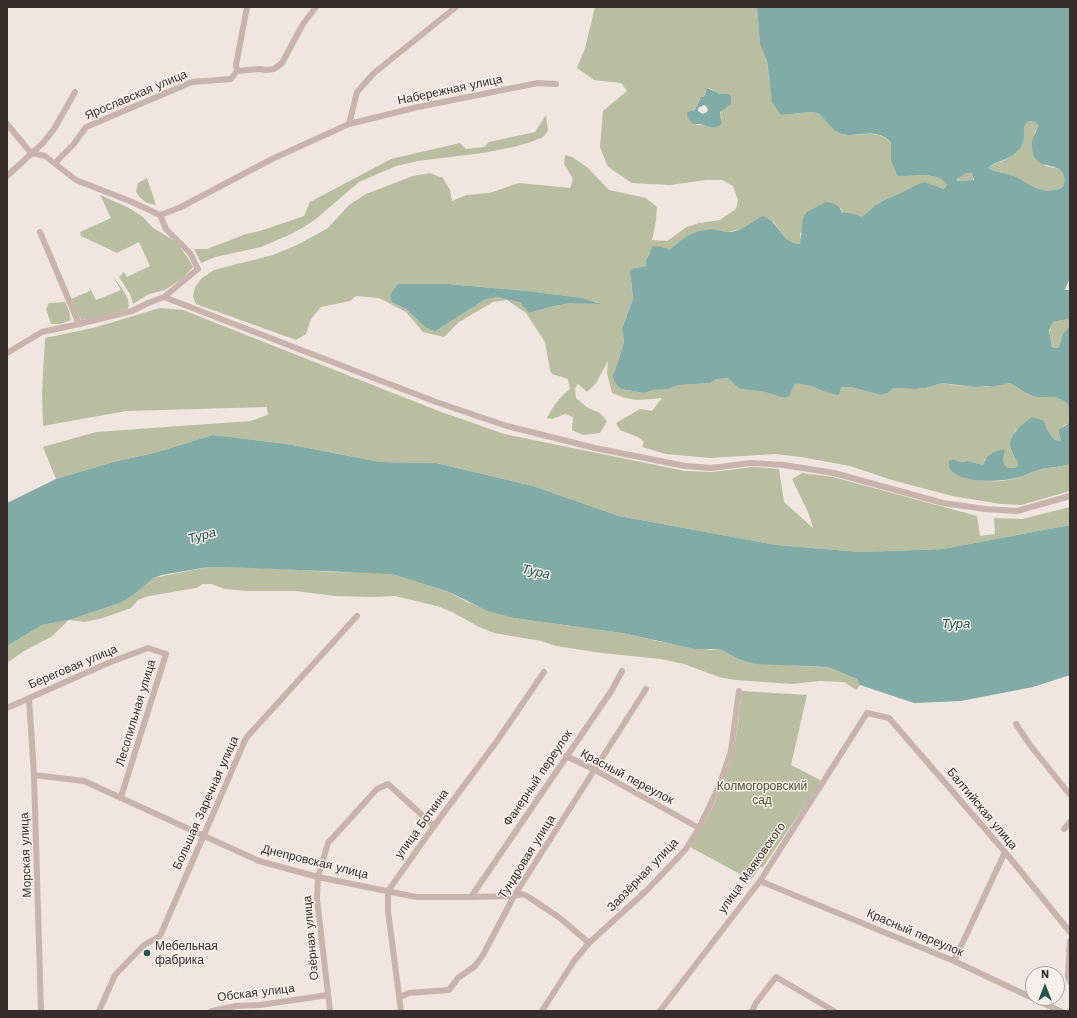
<!DOCTYPE html>
<html>
<head>
<meta charset="utf-8">
<style>
	body { margin:0 }
	#map { position:relative; width:1077px; height:1018px; overflow:hidden; background:#f0e5df; font-family:"Work Sans",sans-serif }
	canvas { display:block }
	.frame { position:absolute; inset:0; border:8px solid #362c2a; pointer-events:none }
	.north { position:absolute; left:1025px; top:966px; width:40px; height:40px; box-sizing:border-box; background:#f8f0eb; border:1px solid #aaa29e; border-radius:50%; rotate:0deg; font-size:11px; font-weight:700; line-height:16px; text-align:center; color:#362c2a }
	.north::after { content:''; display:block; margin:auto; width:14px; height:18px; background:#23544f; clip-path:polygon(50% 0,100% 100%,50% 72%,0 100%) }
</style>
</head>
<body>
<div id="map">
<canvas width="1077" height="1018"></canvas>
<div class="frame"></div>
<div class="north">N</div>
</div>
<script>
const context = document.querySelector('canvas').getContext('2d');
context.lineJoin = 'round';
function fill(path, color) {
  context.fillStyle = color;
  context.fill(path, 'evenodd');
}
function strokePath(path, color, width, dash) {
  context.strokeStyle = color;
  context.lineWidth = width;
  context.lineCap = dash ? 'butt' : 'round';
  context.setLineDash(dash || []);
  context.stroke(path);
}
function write(font, color, halo, rows, align = 'center') {
  context.font = font + ' "Work Sans",sans-serif';
  context.lineWidth = 3;
  context.setLineDash([]);
  context.textBaseline = 'middle';
  context.strokeStyle = halo;
  context.fillStyle = color;
  for (const [text, x, y, turn = 0] of rows) {
    context.save();
    context.translate(x, y);
    context.rotate((+turn || 0) * Math.PI / 180);
    context.textAlign = isNaN(turn) ? turn : align;
    if (halo) context.strokeText(text, 0, 0);
    context.fillText(text, 0, 0);
    context.restore();
  }
}
const green = new Path2D(`
	M595,7H757L760,44L767,61L769,80L781,115L810,112L818,113C823,117 834,131 839,133C856,140 872,126 891,142V160L901,176C915,176 939,171 947,185L944,189L925,182L920,183C906,191 892,196 879,203C871,207 868,214 861,218L852,213L842,214L841,208L800,233L801,241L800,244C787,244 781,232 774,222L728,232L717,230L676,245L670,251L662,247L649,253L646,260V266L635,268L631,282L633,299L622,327L624,342L615,371L612,375L621,389L644,393L653,390L667,389L679,385L710,383L717,379L728,378L736,386L741,389L767,392L784,398L792,389L795,384L803,383L833,394L840,391L841,387H851L880,395L888,393L894,388L915,389L926,388L942,383L960,386L986,387L1010,383C1019,388 1028,396 1038,397C1053,398 1054,394 1068,404L1070,423L1064,425L1059,433L1061,441L1055,440L1048,431L1044,421L1016,430C1013,436 1008,444 1011,451C1014,457 1018,460 1018,466L1014,468H1008C1002,463 1003,459 1005,452L985,459L983,465L968,461L960,462L954,459L959,476C978,481 997,484 1017,478C1025,476 1033,471 1043,469C1052,467 1061,467 1070,464V491L1021,505L1001,504L952,496L892,480L850,466L801,457L775,454L710,458L666,454L642,447L644,442L638,437L620,430L616,423L640,409L652,411L662,398C640,400 633,402 612,393L607,373L608,361L596,383L587,392L578,384L575,388L576,398L588,408L600,413L607,421L600,433L583,435L572,430L573,417L565,414L552,419L547,418C553,406 559,398 570,389L568,379L552,374L550,370L545,342L526,313L507,300L493,302L459,322L444,337L423,332L406,312L379,298L356,296L350,301L321,307L311,319L306,334L296,340L196,304L193,296L195,287L202,278L214,270L273,255L299,244L328,228L349,205L366,194L413,176L430,173L443,178L450,190L452,201L466,195L490,193L519,183L570,188L573,179L564,164L565,155L572,157L587,167L609,190L646,198L657,207L656,221L652,240L667,241L687,227L699,223L720,220L736,209L738,200L733,186L722,180H706L670,185L632,183L608,167L600,147L603,111L627,91L621,83L594,80L577,68L585,48ZM709,88L716,92L719,94H728L731,96L729,106C724,107 721,109 720,115L722,118L720,126C711,129 705,124 696,125L693,111L696,108L699,100L704,97L705,92ZM398,284H448L527,291L583,298L599,303H571L550,307L529,313L520,301L497,297L484,300L425,327L406,309L392,302Z
	M546,115L548,131L543,137L531,142L513,147L483,153L418,161L396,166L359,182L317,218L304,227L289,235L261,247L215,257L201,263L194,249H207L246,234L260,231L304,216L310,202L391,159L460,143L466,149L484,147L489,142L535,132Z
	M1029,121L1035,122L1038,126L1034,134L1045,166C1059,169 1067,168 1064,185C1061,189 1057,190 1053,190C1036,193 1027,181 1012,175C1004,172 995,173 988,168C999,160 1016,159 1022,145C1027,136 1020,127 1029,121Z
	M969,172L973,174V180L960,181L958,180C958,175 964,173 969,172Z
	M147,178L156,205C147,204 141,200 136,192L138,183Z
	M100,195L129,208L143,217L152,227L176,242L188,258L193,267L183,278L165,290L149,294L133,304L130,294L119,277L124,272L127,277L150,266L139,242L117,253L81,236L80,232L111,218Z
	M112,275C118,284 132,298 128,309L90,319L81,320L71,299L90,291L89,287L96,300L121,290Z
	M65,302L69,311L71,320L60,324H51L46,309L49,303Z
	M160,308L183,310L436,410L504,434L685,471L712,472L753,467L779,469L784,502L813,528L808,512L792,479L802,473L833,477L977,516L980,536L995,534L994,518L1022,519L1070,507V525L943,549L860,552L776,545L619,516L533,486L436,463L380,462L287,444L213,435L154,453L113,462L56,479L43,447L96,432L250,421L268,415L267,407L126,411L43,426L42,392L45,338L93,328Z
	M1068,319L1070,321V326L1061,340L1059,347L1053,348C1050,340 1048,329 1053,322Z
	M208,567C250,566 291,570 333,572C353,573 373,571 392,574L449,592L467,602L514,618L622,633L657,641L710,650L719,649L739,659L797,666L828,667L857,679L860,685L856,690L844,682L820,681L792,684L735,680L719,677L684,664L661,659L602,653L556,646L541,641L494,633L479,627L452,612L437,606L395,596L371,597L335,596L296,591H247L225,589L211,584H203L196,588L149,596L138,600L131,608L103,618L85,622L69,620L51,637L24,651L7,663V646L42,625L69,620L120,603L153,578Z
	M742,691L807,695L791,765L820,780L818,786L763,867H760L751,880L690,847C709,818 724,786 733,752C738,733 739,711 742,691Z`);
const water = new Path2D(`
	M757,7H1070V278L1065,289V290H1070V321L1068,319L1053,322L1049,330L1052,347L1055,348L1059,347L1063,334L1070,326V464C1061,467 1052,467 1042,469C1033,471 1025,476 1016,478C1002,482 945,485 949,461L954,459L960,462L968,461L983,465C986,455 993,452 1004,449L1005,452C1003,459 1002,463 1008,468H1014L1018,466C1018,460 1014,457 1012,452C1004,437 1023,424 1032,417L1044,421L1048,431L1055,440L1061,441L1059,433V430L1070,422L1068,404C1054,394 1053,398 1038,397C1028,396 1019,388 1010,383L996,386L974,387L942,383L926,388L915,389L894,388L888,393L880,395L851,387H841L839,395C823,394 811,382 795,384L789,396L784,398L766,392L741,389L736,386L728,378L717,379L710,383L679,385L667,389L653,390L644,393L621,389L616,384L612,375L615,371L624,342L622,328L633,299L630,270L635,268L646,266V260L653,246L662,247L670,250C683,238 697,227 716,230C720,230 725,232 729,232C741,232 752,222 762,216C780,221 781,244 800,244L803,218L807,212L826,202C835,204 839,204 842,213H852L861,217C868,214 871,207 879,203C892,196 906,191 920,183L925,182L944,189L947,185C939,171 915,176 901,176L897,175L891,160V142C873,125 855,140 839,133C833,131 823,117 818,113L810,112L781,115L772,102L767,61L760,44ZM1029,121L1035,122L1038,126C1036,133 1031,139 1032,147C1033,177 1069,155 1064,185C1061,189 1057,190 1053,190C1036,193 1027,181 1012,175C1004,172 995,173 988,168C998,159 1015,160 1022,145C1027,136 1020,127 1029,121ZM966,173H972L974,180L958,181L957,179Z
	M707,88L716,92L719,94H728L731,96V104L720,112V115L722,122L720,126C710,129 709,126 700,124C697,124 694,125 691,122C688,120 687,116 687,113L688,112L695,110L701,97H704ZM704,105L706,106L708,110L707,112L703,114L698,111V108Z
	M398,284H448L527,291L583,298L601,304L571,303L550,307L529,313L520,302L497,297L484,300L435,331L425,327L406,309L392,302L390,295Z
	M213,435L287,444L380,462L436,463L533,486L619,516L776,545L860,552L943,549L1070,525V675L1033,687L961,701L914,703L860,685L857,679L828,667L755,664L739,659L719,649H696L622,633L514,618L488,611L449,592L392,574L229,567H208L162,575L153,578L133,595L120,603L69,620L42,625L7,646V503L56,479L113,462L154,453Z`);
const minor = new Path2D(`
	M237,71L260,69L266,70L274,69L282,63L303,24L316,7
	M7,124L31,153L45,156L76,180L132,202L160,215L166,229L190,253L198,269L164,297L148,303L132,311L79,324L42,332L7,353
	M349,124L357,92L374,73L456,7
	M55,163L73,145L86,127L192,82L231,79L237,71L236,65L247,7
	M7,176L43,143L54,129L75,92
	M160,215L179,208L272,159L349,124L418,107L538,83L556,84
	M40,232L79,324
	M164,297L436,402L507,426L595,448L685,466L711,468L751,463L784,465L834,473L943,503L985,509L1017,511L1070,496
	M29,698L34,775L41,1011
	M7,708L108,663L148,648L166,654L121,797
	M1016,724L1030,745L1070,795
	M566,756L595,770L699,828
	M34,775L84,781L259,861L318,877L416,897H471L514,896L522,894L527,896L560,918L589,943
	M1064,829L1070,822
	M760,881L954,961L1060,1011
	M471,897L612,690L622,671
	M1070,941L1068,977L1070,982
	M954,961L1005,852
	M400,997L409,993L449,990L458,978L475,966L483,955L514,896L646,689
	M99,1011L115,975L144,945L160,936L246,738L357,616
	M212,1011L236,1006L260,1005L328,995
	M330,1011L317,899L318,877L328,843L377,789L388,784L434,826
	M401,1011L388,911V891L434,826L497,741L544,672
	M542,1011L574,961L589,943L647,890L686,849L699,828L720,784L731,751L739,691
	M660,1011L760,881L867,713L889,718L1005,852L1070,932
	M752,1011L756,1003L776,977L834,1011`);
const markers = [
	[147,953,4,"#23544f"]
];
const streetNames = [
	["Набережная улица",450,90,-12],
	["Ярославская улица",136,95,-23],
	["Береговая улица",73,667,-23],
	["Лесопильная улица",136,713,-73],
	["Красный переулок",627,777,28],
	["Фанерный переулок",538,778,-56],
	["Большая Заречная улица",206,803,-66],
	["Балтийская улица",982,809,50],
	["улица Боткина",422,824,-54],
	["Морская улица",26,855,-92],
	["Тундровая улица",527,857,-58],
	["Днепровская улица",315,862,14],
	["улица Маяковского",752,868,-55],
	["Заозёрная улица",643,875,-46],
	["Красный переулок",915,933,23],
	["Озёрная улица",311,938,-95],
	["Обская улица",256,993,-7]
];
const parkNames = [
	["Колмогоровский",762,786],
	["сад",762,800]
];
const poiNames = [
	["Мебельная",155,946],
	["фабрика",155,960]
];
const waterNames = [
	["Тура",202,536,-15],
	["Тура",536,572,12],
	["Тура",956,624]
];
fill(green, '#b9bea0');
fill(water, '#80aba6');
strokePath(minor, '#c8b4ac', 6);
for (const [x, y, r, color] of markers) {
  const dot = new Path2D();
  dot.arc(x, y, r, 0, 2 * Math.PI);
  context.fillStyle = color;
  context.fill(dot);
  strokePath(dot, '#f8f0eb', 1.5);
}
write('12px', '#362c2a', '#f8f0eb', streetNames);
write('12px', '#4b5230', '#f8f0eb', parkNames);
write('12px', '#362c2a', '#f8f0eb', poiNames, 'left');
write('italic 13px', '#23544f', '#f8f0eb', waterNames);
</script>
</body>
</html>
